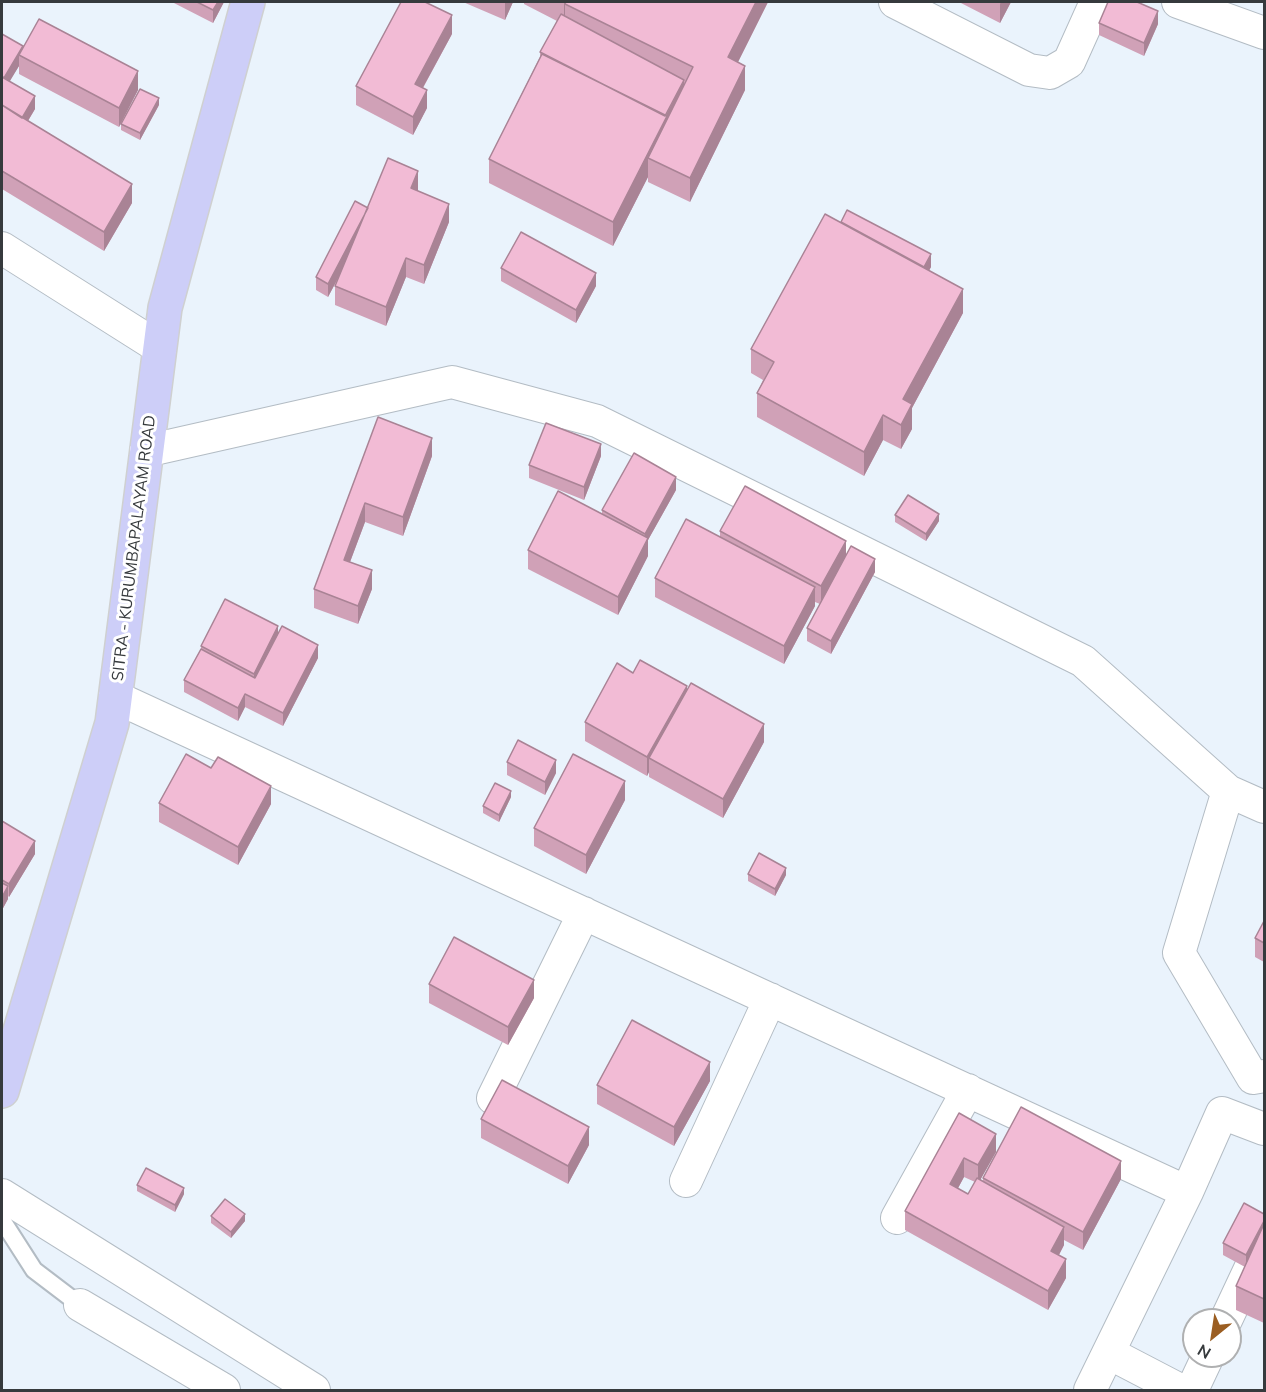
<!DOCTYPE html>
<html>
<head>
<meta charset="utf-8">
<style>
	body { margin:0 }
	#map { position:relative; width:1266px; height:1392px; overflow:hidden; background:#eaf3fc; font-family:Mulish,sans-serif }
	canvas { display:block }
	.frame { position:absolute; inset:0; border:3px solid #363a3d; pointer-events:none }
	.north { position:absolute; left:1182px; top:1308px; width:60px; height:60px; box-sizing:border-box; background:#fff; border:2px solid #afb0b1; border-radius:50%; rotate:210deg; font-size:16px; font-weight:700; line-height:24px; text-align:center; color:#363a3d }
	.north::after { content:''; display:block; margin:auto; width:21px; height:27px; background:#9b5e22; clip-path:polygon(50% 0,100% 100%,50% 72%,0 100%) }
</style>
</head>
<body>
<div id="map">
<canvas width="1266" height="1392"></canvas>
<div class="frame"></div>
<div class="north">N</div>
</div>
<script>
const context = document.querySelector('canvas').getContext('2d');
context.lineJoin = 'round';
function strokePath(path, color, width, dash) {
  context.strokeStyle = color;
  context.lineWidth = width;
  context.lineCap = dash ? 'butt' : 'round';
  context.setLineDash(dash || []);
  context.stroke(path);
}
function fill(path, color) {
  context.fillStyle = color;
  context.fill(path, 'evenodd');
}
function write(font, color, halo, rows, align = 'center') {
  context.font = font + ' Mulish,sans-serif';
  context.lineWidth = 6;
  context.setLineDash([]);
  context.textBaseline = 'middle';
  context.strokeStyle = halo;
  context.fillStyle = color;
  for (const [text, x, y, turn = 0] of rows) {
    context.save();
    context.translate(x, y);
    context.rotate((+turn || 0) * Math.PI / 180);
    context.textAlign = isNaN(turn) ? turn : align;
    if (halo) context.strokeText(text, 0, 0);
    context.fillText(text, 0, 0);
    context.restore();
  }
}
const lane = new Path2D(`
	M2,1220L34,1270L80,1305`);
const street = new Path2D(`
	M895,2L1029,70L1050,73L1069,62L1096,2
	M1178,2L1264,33
	M2,248L160,348
	M146,451L452,382L597,421L1083,661L1228,791L1264,807
	M115,697L1187,1192
	M1228,791L1179,953L1253,1078L1264,1076
	M493,1098L584,913
	M686,1181L770,999
	M2,1195L314,1390
	M897,1218L968,1090
	M80,1305L224,1390
	M1226,1320L1264,1239
	M1109,1353L1180,1390
	M1090,1390L1187,1192L1222,1113L1264,1129
	M1192,1390L1208,1356`);
const primary = new Path2D(`
	M2,1091L112,723L165,308L248,2`);
const wall = new Path2D(`
	M172,2H224L213,23Z
	M463,2H513L505,20Z
	M524,2H768L738,62L745,90L690,202L648,182V177L613,246L489,183V159L540,57V52L557,21L524,4Z
	M959,2H1011L1000,23Z
	M1099,23L1158,24L1144,56L1099,35Z
	M2,34L23,46L138,90L119,127L19,74V66L9,81L35,109L28,121L132,203L104,251L2,189Z
	M452,34L423,88L427,108L413,135L356,105V86Z
	M159,105L140,140L121,130V124Z
	M417,190L449,222L424,284L406,277L386,326L335,305V286L341,273L328,297L316,290V277L368,208Z
	M841,222L931,267L929,270L963,313L912,408V429L901,449L883,440L864,476L757,417V393L763,380L751,373V349Z
	M501,268L596,286L576,323L501,281Z
	M378,417L432,456L403,536L365,522L350,562L372,589L358,624L314,608V589Z
	M601,456L584,500L529,478V465Z
	M676,490L648,540V556L618,615L528,569V550L602,514V510Z
	M895,515L939,521L926,541L895,522Z
	M720,531L846,554L875,572L831,654L807,641V628L820,604L815,602V606L784,664L655,597V578L720,537Z
	M278,633L318,658L283,726L245,707L238,721L184,692V680L201,649V646Z
	M633,673L687,690L764,742L723,818L649,777V772L647,776L585,741V722Z
	M507,762L556,773L545,795L507,775Z
	M511,797L499,822L483,813V806Z
	M625,800L586,874L534,846V828Z
	M159,803L271,804L238,865L159,822Z
	M2,821L35,854L9,897L8,896V899L2,910Z
	M748,874L786,875L775,896L748,881Z
	M1264,921V962L1255,957V938Z
	M429,984L534,998L508,1045L429,1003Z
	M710,1081L674,1146L597,1104V1085Z
	M959,1113L996,1152L980,1180L983,1182V1178L1121,1179L1083,1250L1064,1240V1245L1059,1255L1066,1278L1048,1310L905,1230V1211ZM964,1177L975,1182L968,1194L958,1188Z
	M481,1119L589,1145L568,1184L481,1138Z
	M137,1185L184,1194L175,1212L137,1191Z
	M1264,1214V1323L1236,1310V1286L1245,1267L1223,1255V1243Z
	M211,1216L245,1221L231,1238L211,1223Z`);
const shadedWall = new Path2D(`
	M218,2H224L213,23V10Z
	M505,2H513L505,20Z
	M564,2H576L565,4V22L564,25Z
	M756,2H768L728,82V57Z
	M1001,2H1011L1000,23V4Z
	M1158,11V24L1144,56V43Z
	M452,15V34L415,102V84Z
	M23,46L19,55V66L4,91V78Z
	M745,66V90L690,202V178Z
	M138,71V90L119,127V108Z
	M684,80V99L648,158V177L613,246V222L664,119Z
	M427,90V108L413,135V117Z
	M35,96V109L20,134V121Z
	M159,98V105L140,140V133Z
	M418,171V190L411,206V188Z
	M132,184V203L104,251V232Z
	M449,204V222L424,284V265Z
	M368,208V221L328,297V284Z
	M931,254V267L920,288V275Z
	M406,258V277L386,326V307Z
	M596,273V286L576,323V310Z
	M963,289V313L912,408V429L901,449V425L903,399Z
	M883,415V440L864,476V452Z
	M432,438V456L403,536V517Z
	M601,444V456L584,500V487Z
	M676,477V490L648,540V556L618,615V597L645,544V534Z
	M365,503V522L344,578V560Z
	M939,514V521L926,541V534Z
	M846,541V560L821,605V586Z
	M875,559V572L831,654V641Z
	M372,570V589L358,624V606Z
	M815,587V606L784,664V646Z
	M278,626V639L254,686V674Z
	M318,645V658L283,726V713Z
	M687,686V705L649,758V772L647,776V757Z
	M245,694V707L238,721V708Z
	M764,724V742L723,818V799Z
	M556,760V773L545,795V782Z
	M625,781V800L586,874V855Z
	M271,786V804L238,865V847Z
	M511,791V797L499,822V815Z
	M35,841V854L9,897V884Z
	M786,868V875L775,896V889Z
	M8,886V899L2,910V897Z
	M534,980V998L508,1045V1027Z
	M710,1062V1081L674,1146V1127Z
	M589,1127V1145L568,1184V1166Z
	M996,1134V1152L978,1184V1165Z
	M964,1158V1177L950,1203V1184Z
	M1121,1161V1179L1083,1250V1232Z
	M184,1188V1194L175,1212V1205Z
	M245,1214V1221L231,1238V1232Z
	M1264,1221V1234L1246,1268V1255Z
	M1064,1227V1245L1051,1270V1251Z
	M1066,1259V1278L1048,1310V1291Z`);
const building = new Path2D(`
	M197,2H218L213,10Z
	M401,2H425L452,15L415,84L427,90L413,117L356,86Z
	M566,2H756L728,57L745,66L690,178L648,158L693,67L565,4Z
	M1108,2H1137L1158,11L1144,43L1099,23Z
	M561,14L684,80L665,116L540,52Z
	M39,19L138,71L119,108L19,55Z
	M2,34L23,46L4,78L2,76Z
	M542,54L667,116L613,222L489,159Z
	M2,77L35,96L22,118L2,105Z
	M140,89L159,98L140,133L121,124Z
	M2,105L132,184L104,232L2,171Z
	M388,158L418,171L411,188L449,204L424,265L406,258L386,307L335,286Z
	M355,201L368,208L328,284L316,277Z
	M847,210L931,254L924,267L841,222Z
	M825,214L963,289L903,399L912,404L901,425L883,415L864,452L757,393L774,362L751,349Z
	M521,232L596,273L576,310L501,268Z
	M378,417L432,438L403,517L365,503L344,560L372,570L358,606L314,589Z
	M546,423L601,444L584,487L529,465Z
	M634,453L676,477L645,534L602,510Z
	M745,486L846,541L821,586L720,531Z
	M558,491L648,538L618,597L528,550Z
	M908,495L939,514L926,534L895,515Z
	M686,519L815,587L784,646L655,578Z
	M851,546L875,559L831,641L807,628Z
	M225,599L278,626L254,674L201,646Z
	M282,626L318,645L283,713L245,694L238,708L184,680L201,649L255,678Z
	M640,660L687,686L647,757L585,722L617,663L633,673Z
	M691,683L764,724L723,799L649,758Z
	M518,740L556,760L545,782L507,762Z
	M186,754L211,768L218,757L271,786L238,847L159,803Z
	M573,754L625,781L586,855L534,828Z
	M495,783L511,791L499,815L483,806Z
	M2,821L35,841L9,884L2,880Z
	M759,853L786,868L775,889L748,874Z
	M2,883L8,886L2,897Z
	M1264,921V943L1255,938Z
	M454,937L534,980L508,1027L429,984Z
	M632,1020L710,1062L674,1127L597,1085Z
	M502,1080L589,1127L568,1166L481,1119Z
	M1021,1107L1121,1161L1083,1232L983,1178Z
	M959,1113L996,1134L978,1165L964,1158L950,1184L968,1194L977,1178L1064,1227L1051,1251L1066,1259L1048,1291L905,1211Z
	M146,1168L184,1188L175,1205L137,1185Z
	M225,1199L245,1214L231,1232L211,1216Z
	M1244,1203L1264,1214V1221L1246,1255L1223,1243Z
	M1264,1224V1299L1236,1286Z`);
const streetNames = [
	["SITRA - KURUMBAPALAYAM ROAD",134,548,-83]
];
strokePath(lane, '#b3bcc4', 20);
strokePath(street, '#b3bcc4', 34);
strokePath(primary, '#cfd0d0', 36);
strokePath(lane, '#fff', 16);
strokePath(street, '#fff', 32);
strokePath(primary, '#cdcef8', 33);
fill(wall, '#d0a1b7');
fill(shadedWall, '#a98395');
fill(building, '#f2bbd5');
strokePath(building, '#a98395', 1.5);
write('16px', '#363a3d', '#fff', streetNames);
</script>
</body>
</html>
